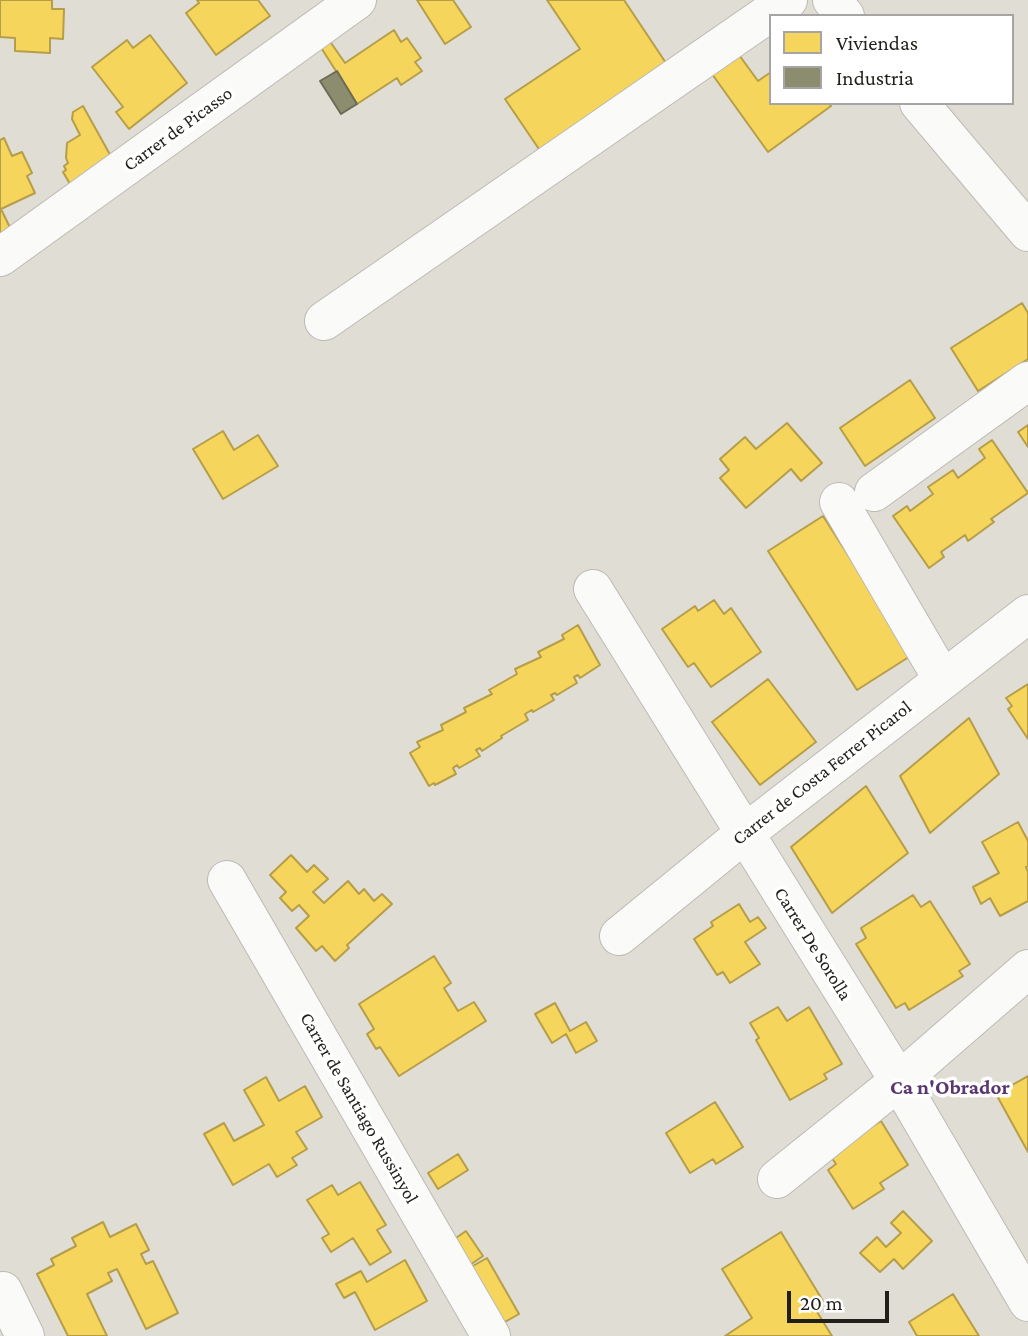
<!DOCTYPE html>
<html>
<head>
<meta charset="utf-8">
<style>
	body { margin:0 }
	#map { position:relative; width:1028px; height:1336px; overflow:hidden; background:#e0ddd5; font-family:"Crimson Pro",serif }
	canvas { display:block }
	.legend { position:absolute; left:769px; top:14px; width:245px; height:91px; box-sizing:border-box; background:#fff; border:2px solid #a6a5a3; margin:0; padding:9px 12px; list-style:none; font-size:21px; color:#201f19 }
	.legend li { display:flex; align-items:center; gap:14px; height:35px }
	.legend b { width:35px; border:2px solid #a6a5a3 }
	.scale { position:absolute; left:787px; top:1291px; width:102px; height:32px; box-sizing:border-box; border:4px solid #201f19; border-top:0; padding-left:9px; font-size:21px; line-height:24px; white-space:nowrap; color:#201f19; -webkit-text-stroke:5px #fff; paint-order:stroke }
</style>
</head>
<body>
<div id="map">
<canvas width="1028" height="1336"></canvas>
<ul class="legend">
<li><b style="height:19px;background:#f6d55c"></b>Viviendas</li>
<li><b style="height:19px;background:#8c8c6e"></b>Industria</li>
</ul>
<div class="scale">20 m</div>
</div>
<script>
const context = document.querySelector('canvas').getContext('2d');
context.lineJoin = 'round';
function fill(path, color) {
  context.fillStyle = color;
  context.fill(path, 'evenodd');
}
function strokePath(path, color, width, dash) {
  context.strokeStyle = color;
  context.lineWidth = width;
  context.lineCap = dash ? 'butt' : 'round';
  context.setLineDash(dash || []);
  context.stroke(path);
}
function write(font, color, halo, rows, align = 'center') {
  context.font = font + ' "Crimson Pro",serif';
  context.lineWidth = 7;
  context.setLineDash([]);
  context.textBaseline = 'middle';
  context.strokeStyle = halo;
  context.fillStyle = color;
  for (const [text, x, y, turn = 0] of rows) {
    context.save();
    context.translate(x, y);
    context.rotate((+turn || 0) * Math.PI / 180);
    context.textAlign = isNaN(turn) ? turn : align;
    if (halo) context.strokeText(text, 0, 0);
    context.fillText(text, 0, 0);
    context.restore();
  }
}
const homes = new Path2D(`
	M0,0H52V9H64L63,39L50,38V53L15,51V38L0,37Z
	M197,0H258L270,16L216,55L186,13L199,3Z
	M417,0H453L471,27L445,44Z
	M547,0H624L672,72L545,158L505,99L580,49Z
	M394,30L401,42L407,38L421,58L415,62L422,71L401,85L397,78L357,104L320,46L329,40L345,63Z
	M150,35L187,83L129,129L116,112L123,107L92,67L127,40L133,48Z
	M734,48L758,81L771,72V103H829L831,106L768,152L707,67Z
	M83,106L113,160L70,184L63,172L66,170L64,166L68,163L66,158L67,143L80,135L72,119L73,112Z
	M4,138L12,156L22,152L32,173L27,176L35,193L1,209L15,238L0,245V140Z
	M1022,303L1028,313V359L978,391L951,348Z
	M910,380L935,418L865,466L840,428Z
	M787,423L822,463L801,481L791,469L746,508L720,478L729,470L720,459L745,437L756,449Z
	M1028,425V447L1018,432Z
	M223,431L234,450L258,435L278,466L223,499L193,449Z
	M992,440L1028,493L991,519L994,522L968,541L965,535L941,552L944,557L929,568L893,516L907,506L910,511L933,494L928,487L953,470L958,478L985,458L979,449Z
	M823,516L912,655L857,690L768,551Z
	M714,600L724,614L731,608L761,652L711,687L694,663L688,667L662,629L695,606L698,611Z
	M578,625L600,665L580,678L578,675L574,677L577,683L557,695L555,693L551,695L554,700L533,712L532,710L530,711L525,714L528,720L501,736L502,738L482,751L480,748L476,750L480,756L459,768L457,765L453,768L456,774L435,785L434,783L429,786L410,753L420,747L417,742L443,730L441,725L466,712L464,708L492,694L489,690L517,674L515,669L541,657L538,652L564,639L562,635Z
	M768,679L816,742L760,785L712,722Z
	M1028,684V739L1008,709L1012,706L1006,698Z
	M969,718L999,774L930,833L900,776Z
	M866,786L908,853L832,913L791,847Z
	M1018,822L1028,841V866L1026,867L1028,872V901L1000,916L990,898L981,904L973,887L999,873L982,842Z
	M291,855L307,872L314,865L328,879L313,892L324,903L348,881L359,894L364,889L374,901L382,894L392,904L347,945L349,948L335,961L322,946L316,951L296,928L309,916L299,905L292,911L280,898L286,892L270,875Z
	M913,895L921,907L930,901L970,964L959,971L963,976L909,1010L905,1003L896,1008L856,944L866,938L861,928Z
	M739,904L750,922L758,917L766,928L745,942L760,964L730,983L723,972L717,975L694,939L713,926L711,922Z
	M434,956L451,983L444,988L458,1011L474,1002L486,1021L399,1076L380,1047L376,1049L367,1034L374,1029L359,1004Z
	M555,1003L570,1031L586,1022L597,1041L576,1053L566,1034L552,1043L535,1014Z
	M778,1007L787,1021L809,1007L842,1064L824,1074L827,1079L790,1100L756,1040L759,1038L750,1023Z
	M1028,1076V1152L996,1094Z
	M266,1077L279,1101L305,1086L322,1117L296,1132L307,1149L292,1158L297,1165L277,1177L269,1164L233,1185L204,1134L224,1123L234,1141L264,1125L244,1090Z
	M715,1102L743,1147L716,1164L713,1159L690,1173L666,1133Z
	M881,1121L908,1165L880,1183L884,1189L853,1209L828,1170L836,1164L829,1154Z
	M458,1154L468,1170L438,1189L428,1173Z
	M360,1182L386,1225L377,1230L391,1252L370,1265L353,1238L331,1252L322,1238L329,1234L307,1200L332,1185L338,1195Z
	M903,1211L932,1241L903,1269L894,1259L880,1272L860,1253L877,1237L886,1247L901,1233L891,1223Z
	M103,1222L110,1237L136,1224L149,1250L141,1254L146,1264L153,1261L178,1313L146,1329L117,1269L108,1273L112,1281L87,1294L107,1336H68L37,1274L54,1265L51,1259L76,1246L72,1238Z
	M466,1231L483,1256L467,1267L450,1242Z
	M781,1232L823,1301L814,1307L832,1336H725L752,1318L722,1269Z
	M487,1258L519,1314L496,1327L464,1271Z
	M405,1260L427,1301L375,1330L355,1292L344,1298L336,1284L361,1271L367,1282Z
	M953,1294L979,1336H917L909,1322Z`);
const industry = new Path2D(`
	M337,71L357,104L341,114L320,81Z`);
const minor = new Path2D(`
	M832,0L845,16
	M919,103L1028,232
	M0,257L357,0
	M324,321L788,0
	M874,492L1028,381
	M839,502L943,680
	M593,589L899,1081L1028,1302
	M227,880L491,1336
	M619,936L744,834L1028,614
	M777,1179L899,1081L1028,969
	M3,1291L25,1336`);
const streetNames = [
	["Carrer de Picasso",178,129,-36],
	["Carrer de Costa Ferrer Picarol",822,773,-38],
	["Carrer De Sorolla",813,944,58],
	["Carrer de Santiago Russinyol",359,1108,60]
];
const neighbourhoodNames = [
	["Ca n'Obrador",950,1088]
];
fill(homes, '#f6d55c');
strokePath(homes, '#b69e48', 2);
fill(industry, '#8c8c6e');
strokePath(industry, '#6c6b54', 2);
strokePath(minor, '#bdbab4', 40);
strokePath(minor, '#fafaf9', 38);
write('19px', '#201f19', '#fff', streetNames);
write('bold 21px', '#5a3770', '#fff', neighbourhoodNames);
</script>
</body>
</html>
